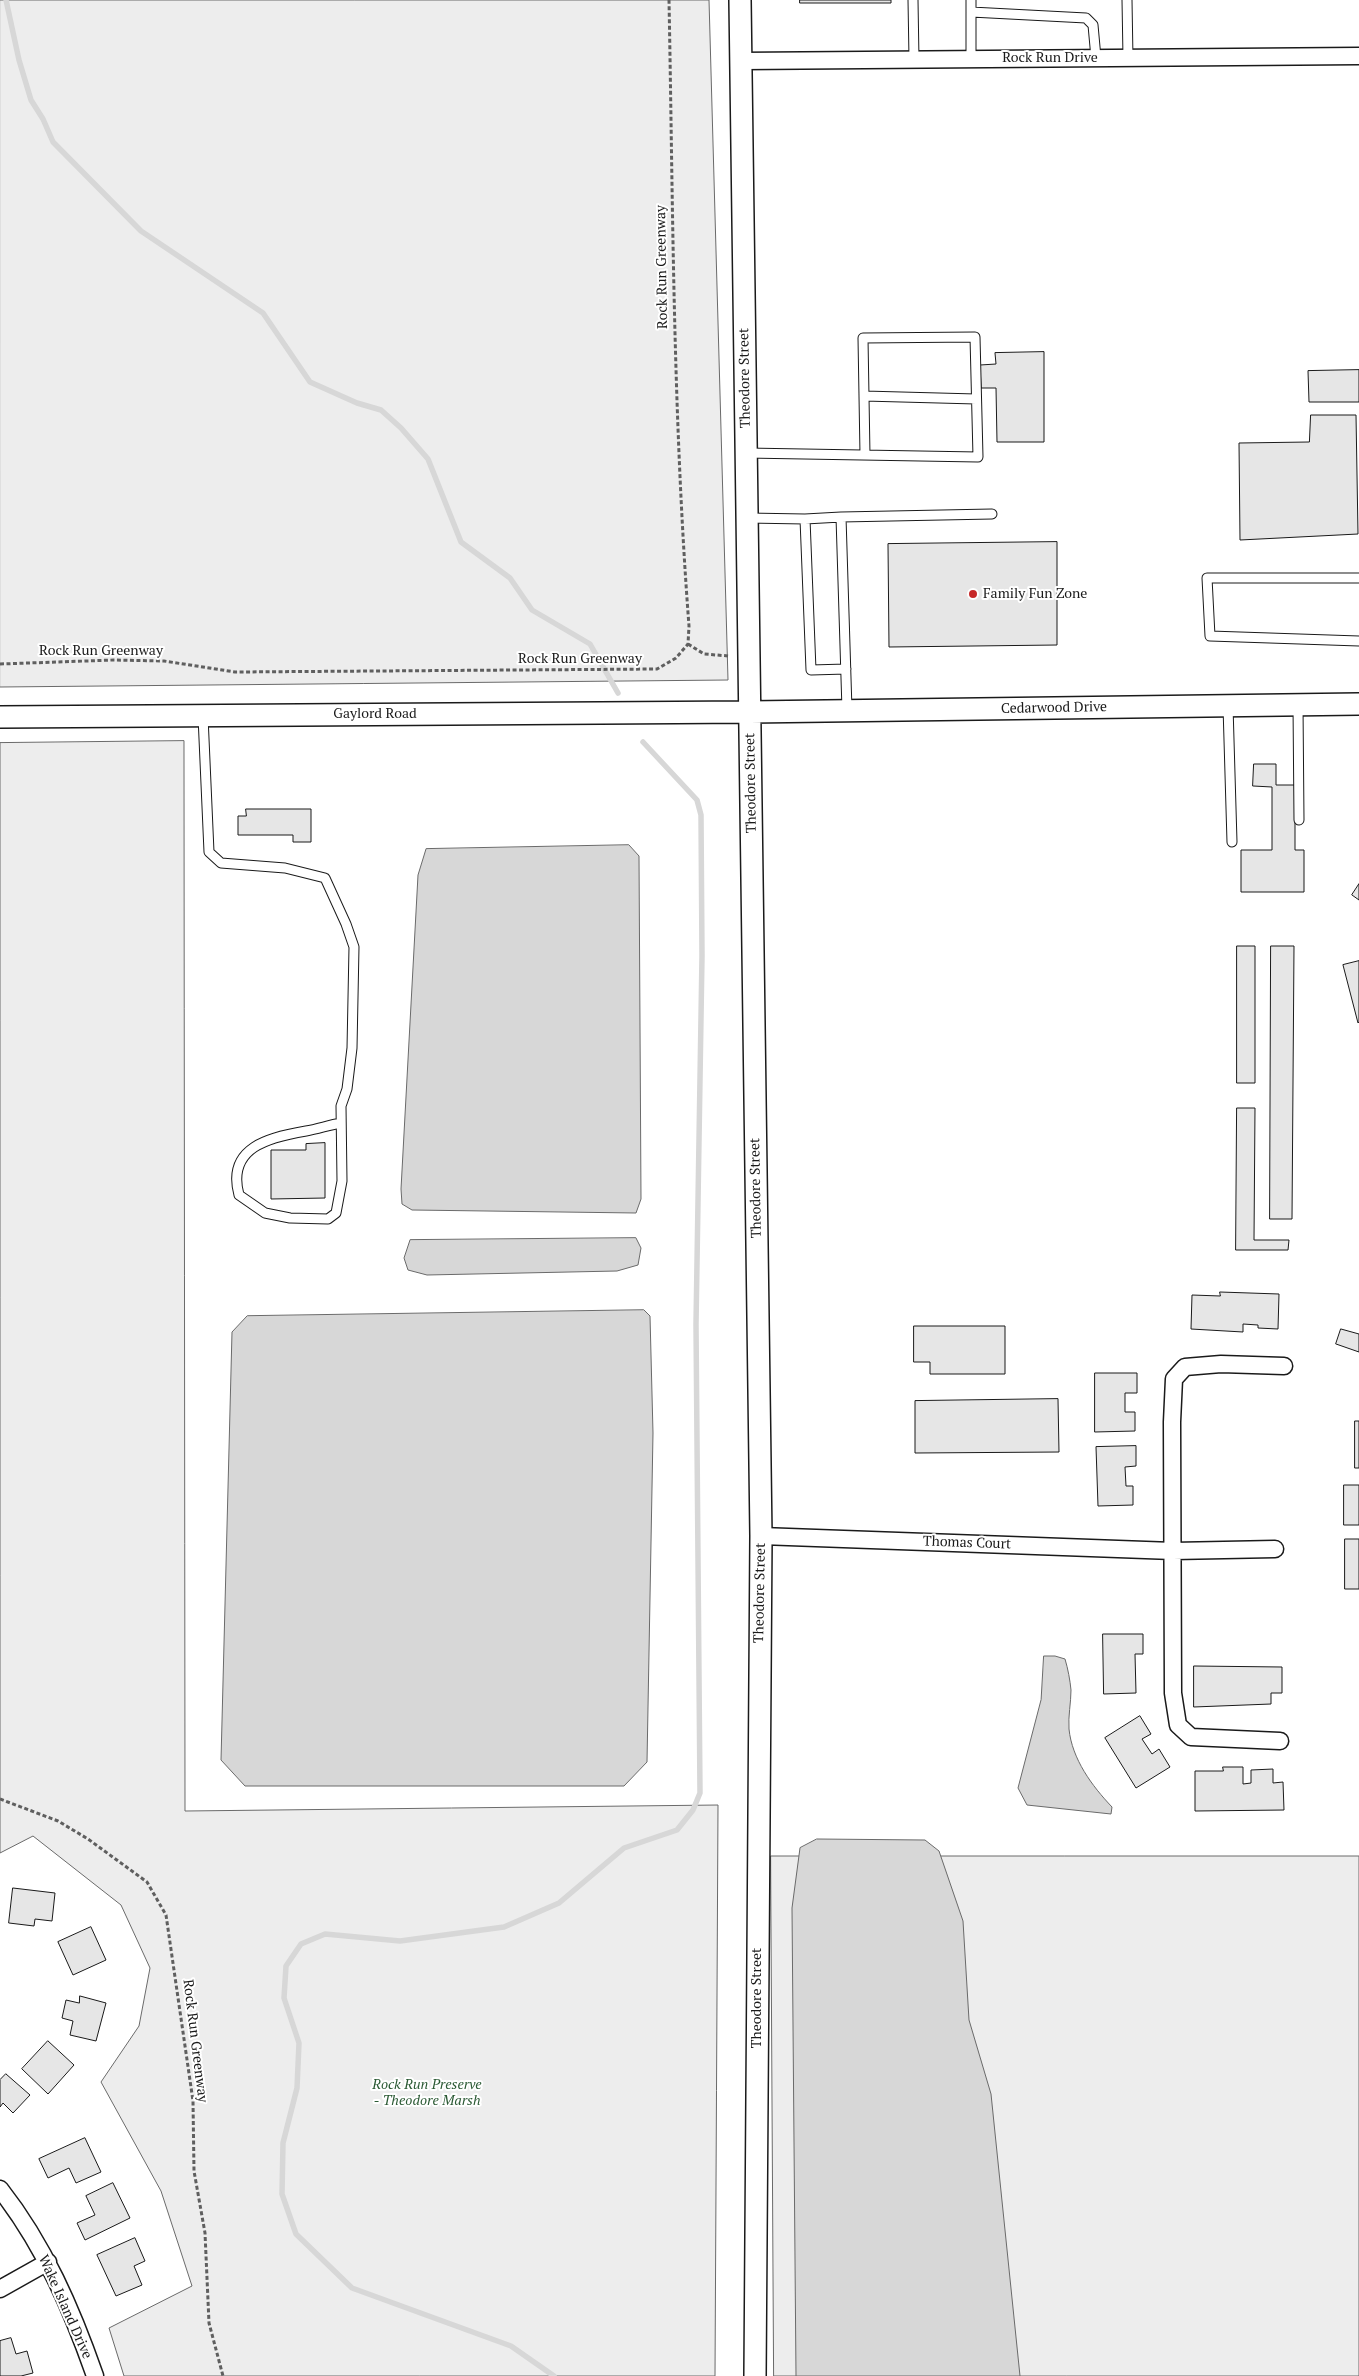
<!DOCTYPE html>
<html>
<head>
<meta charset="utf-8">
<style>
	body { margin:0 }
	canvas { display:block; background:#fff }
</style>
</head>
<body>
<canvas width="1359" height="2376"></canvas>
<script>
const context = document.querySelector('canvas').getContext('2d');
context.lineJoin = 'round';
function fill(path, color) {
  context.fillStyle = color;
  context.fill(path, 'evenodd');
}
function strokePath(path, color, width, dash) {
  context.strokeStyle = color;
  context.lineWidth = width;
  context.lineCap = dash ? 'butt' : 'round';
  context.setLineDash(dash || []);
  context.stroke(path);
}
function write(font, color, halo, rows, align = 'center') {
  context.font = font + ' "PT Serif",serif';
  context.lineWidth = 4;
  context.setLineDash([]);
  context.textBaseline = 'middle';
  context.strokeStyle = halo;
  context.fillStyle = color;
  for (const [text, x, y, turn = 0] of rows) {
    context.save();
    context.translate(x, y);
    context.rotate((+turn || 0) * Math.PI / 180);
    context.textAlign = isNaN(turn) ? turn : align;
    if (halo) context.strokeText(text, 0, 0);
    context.fillText(text, 0, 0);
    context.restore();
  }
}
const built = new Path2D(`
	M0,0H709L728,680L0,687Z
	M184,741L185,1811L718,1805L715,2376H124L109,2328L192,2286L161,2191L101,2082L139,2026L150,1968L121,1905L33,1836L0,1853V743Z
	M771,1856H1359V2376H774Z`);
const water = new Path2D(`
	M629,845L639,856L641,1199L636,1213L412,1210L402,1204L401,1189L418,875L426,849Z
	M636,1238L641,1248L638,1265L617,1271L427,1275L408,1270L404,1258L410,1240Z
	M644,1310L650,1316L653,1433L647,1762L624,1786H245L221,1760L232,1332L247,1316Z
	M1044,1656H1055L1065,1659C1068,1669 1070,1680 1071,1690C1071,1703 1068,1716 1069,1729C1072,1759 1092,1786 1112,1807L1111,1814L1027,1805L1018,1788L1041,1700Z
	M817,1839L925,1840L939,1851L963,1921L969,2020L991,2094L1020,2376H796L792,1908L800,1848Z`);
const stream = new Path2D(`
	M6,0L19,60L31,100L43,119L53,142L141,231L263,313L310,382L357,403L381,410L401,428L428,459L461,542L510,578L532,610L590,644L618,693
	M554,2376L511,2346L352,2288L296,2234L282,2194L283,2143L297,2088L299,2043L284,1998L286,1966L301,1944L325,1934L400,1941L504,1927L559,1903L624,1848L677,1830L693,1810L700,1793L696,1324L702,956L701,815L697,800L643,742`);
const building = new Path2D(`
	M800,0H891V3H800Z
	M1044,352V442H997L996,388H981L980,365L996,364L995,353Z
	M1359,370V402H1309L1308,371Z
	M1311,415H1356L1358,534L1240,540L1239,443L1309,442Z
	M1057,542V645L889,647L888,544Z
	M1254,764H1276V785H1295V850H1304V892H1241V850H1272V787L1253,786Z
	M246,809H311V842H293V835H238V816H246Z
	M1359,884V900L1352,895Z
	M1237,946H1255V1083H1237Z
	M1271,946H1294L1292,1219H1270Z
	M1359,961V1022L1358,1023L1343,965Z
	M1237,1108H1255L1254,1240H1289L1288,1250H1236Z
	M325,1143V1198L271,1199V1150H306V1144Z
	M1220,1292L1279,1294L1278,1329L1258,1328V1325L1243,1324V1332L1191,1329L1192,1295L1220,1296Z
	M914,1326H1005V1374H930V1362H914Z
	M1341,1329L1359,1334V1352L1336,1344Z
	M1095,1373H1137V1393H1125V1412H1135V1431L1095,1432Z
	M1058,1399L1059,1452L915,1453V1401Z
	M1355,1421H1359V1468H1355Z
	M1136,1446V1466L1125,1467L1126,1486H1133V1505L1098,1506L1096,1447Z
	M1344,1485H1359V1525H1344Z
	M1345,1539H1359V1589H1345Z
	M1103,1634H1143V1654H1135L1136,1693L1104,1694Z
	M1194,1666L1282,1667V1693H1271V1704L1194,1707Z
	M1140,1716L1151,1734L1142,1739L1152,1754L1159,1749L1170,1767L1136,1788L1105,1738Z
	M1223,1767H1243V1784L1251,1783V1770L1273,1769V1783L1283,1782L1284,1810L1195,1811V1771H1223Z
	M13,1888L55,1893L52,1921L35,1919L34,1926L9,1923Z
	M91,1927L106,1960L73,1975L58,1942Z
	M80,1996L106,2003L96,2041L70,2035L73,2021L62,2018L66,2000L79,2003Z
	M48,2041L74,2065L48,2094L22,2069Z
	M6,2074L30,2095L13,2113L3,2103L0,2107V2080Z
	M85,2138L101,2172L76,2183L69,2168L48,2178L39,2159Z
	M113,2183L130,2218L85,2240L77,2223L95,2215L86,2196Z
	M135,2238L145,2261L134,2266L142,2285L116,2296L97,2255Z
	M11,2338L16,2354L27,2351L33,2373L21,2376H0V2341Z`);
const path = new Path2D(`
	M688,644L704,654L729,656
	M0,664L114,660L164,661L235,672L657,669L676,658L688,644L689,626C673,417 673,209 669,0
	M0,1799L58,1821L88,1839L147,1882L166,1915L193,2101L194,2171L205,2233L209,2323L223,2376`);
const service = new Path2D(`
	M913,0L914,59
	M971,0V59
	M1127,0L1128,58
	M971,12L1086,18L1093,25L1096,58
	M864,396L976,399
	M746,453L978,457L975,337L863,338L865,455
	M841,517L805,519L811,670L846,669
	M747,518L805,519
	M1359,578H1207L1210,636L1359,641
	M1298,705L1299,820
	M1228,706L1232,842
	M847,710L841,517L992,514
	M203,716L209,852L221,863L285,868L325,878L346,924L354,947L352,1048L347,1089L341,1106L342,1181L336,1213L328,1219L290,1218L265,1213L239,1195C226,1147 270,1137 306,1131C318,1129 329,1125 341,1123`);
const minor = new Path2D(`
	M741,61L1359,56
	M761,1536L1173,1551L1275,1549
	M1280,1741L1191,1737L1178,1725L1173,1693L1172,1422L1174,1379L1185,1367L1221,1364L1284,1366
	M0,2189C44,2245 72,2310 95,2376
	M0,2289L48,2262`);
const tertiary = new Path2D(`
	M740,0L761,1536L755,2376
	M0,717L750,712L1359,704`);
const markers = [
	[973,594,5,"#c62828"]
];
const streetNames = [
	["Rock Run Drive",1050,58],
	["Rock Run Greenway",662,267,-91],
	["Theodore Street",745,378,-91],
	["Rock Run Greenway",101,651],
	["Rock Run Greenway",580,659],
	["Cedarwood Drive",1054,708,-1],
	["Gaylord Road",375,714],
	["Theodore Street",751,783,-91],
	["Theodore Street",756,1188,-91],
	["Thomas Court",967,1543,2],
	["Theodore Street",760,1593,-89],
	["Theodore Street",757,1998,-90],
	["Rock Run Greenway",195,2041,83],
	["Wake Island Drive",65,2307,66]
];
const poiNames = [
	["Family Fun Zone",983,594]
];
const parkNames = [
	["Rock Run Preserve",427,2085],
	["- Theodore Marsh",427,2101]
];
fill(built, '#ededed');
strokePath(built, '#6a6a6a', 1);
fill(water, '#d7d7d7');
strokePath(water, '#6a6a6a', 1);
strokePath(stream, '#d7d7d7', 5.5);
fill(building, '#e6e6e6');
strokePath(building, '#1a1a1a', 1);
strokePath(service, '#1a1a1a', 11);
strokePath(minor, '#1a1a1a', 19);
strokePath(tertiary, '#1a1a1a', 24);
strokePath(path, '#5f5f5f', 3, [4, 2.5]);
strokePath(service, '#fff', 9);
strokePath(minor, '#fff', 16);
strokePath(tertiary, '#fff', 21);
for (const [x, y, r, color] of markers) {
  const dot = new Path2D();
  dot.arc(x, y, r, 0, 2 * Math.PI);
  context.fillStyle = color;
  context.fill(dot);
  strokePath(dot, '#fff', 2);
}
write('14px', '#1a1a1a', '#fff', streetNames);
write('14px', '#1a1a1a', '#fff', poiNames, 'left');
write('italic 14px', '#2b5a34', '#fff', parkNames);
</script>
</body>
</html>
